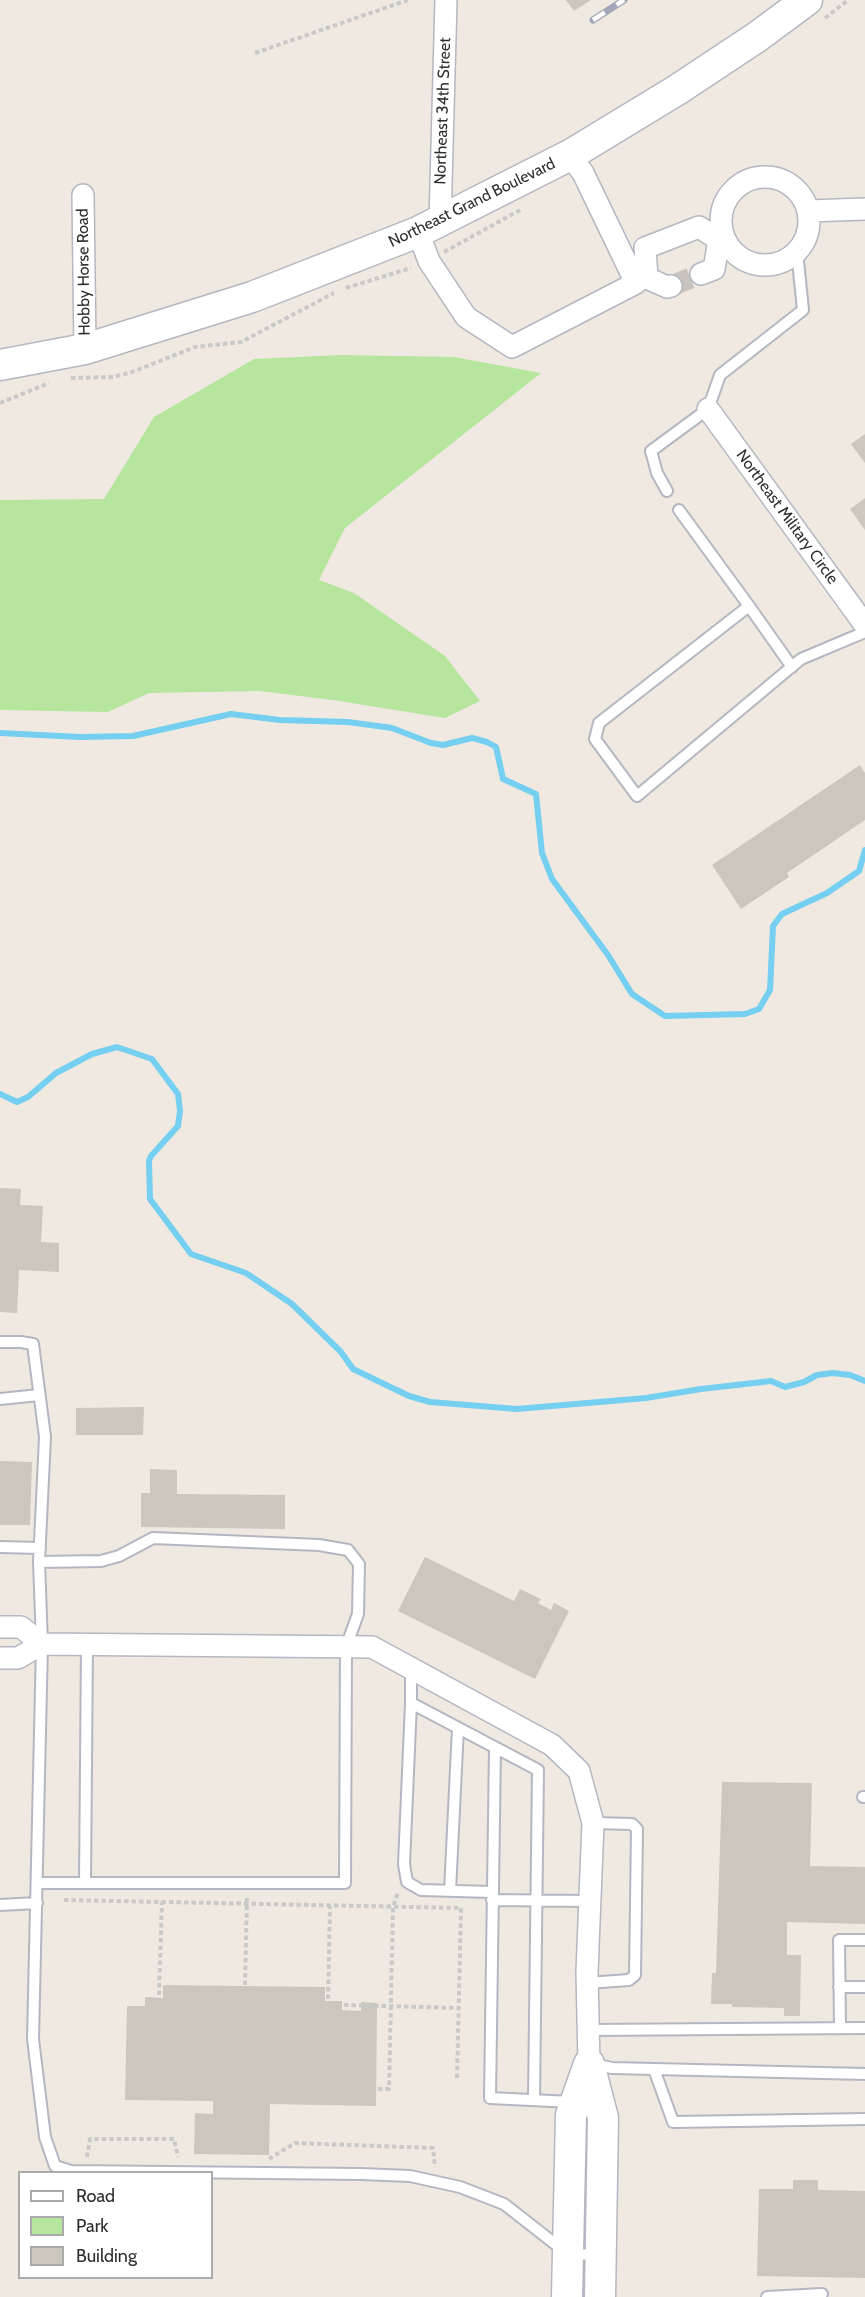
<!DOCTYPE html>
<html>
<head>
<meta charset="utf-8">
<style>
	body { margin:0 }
	#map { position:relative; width:865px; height:2297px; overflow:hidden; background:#efe9e1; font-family:Cabin,sans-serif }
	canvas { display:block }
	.legend { position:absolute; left:18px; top:2171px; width:195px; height:108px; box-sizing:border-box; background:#fff; border:2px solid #ababab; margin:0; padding:8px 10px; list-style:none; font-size:18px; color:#2e2e2e }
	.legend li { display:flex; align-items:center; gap:12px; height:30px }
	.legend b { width:30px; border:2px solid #ababab }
</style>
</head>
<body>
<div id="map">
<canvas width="865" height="2297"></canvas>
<ul class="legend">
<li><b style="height:8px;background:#fff"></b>Road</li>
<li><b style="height:16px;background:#b6e59e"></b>Park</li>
<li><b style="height:16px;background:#cbc7bf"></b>Building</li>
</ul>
</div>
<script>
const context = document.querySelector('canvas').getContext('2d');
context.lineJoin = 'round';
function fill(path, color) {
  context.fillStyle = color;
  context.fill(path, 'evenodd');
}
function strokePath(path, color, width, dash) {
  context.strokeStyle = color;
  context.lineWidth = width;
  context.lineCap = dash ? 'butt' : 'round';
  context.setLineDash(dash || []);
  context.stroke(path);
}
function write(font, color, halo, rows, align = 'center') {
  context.font = font + ' Cabin,sans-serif';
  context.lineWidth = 4.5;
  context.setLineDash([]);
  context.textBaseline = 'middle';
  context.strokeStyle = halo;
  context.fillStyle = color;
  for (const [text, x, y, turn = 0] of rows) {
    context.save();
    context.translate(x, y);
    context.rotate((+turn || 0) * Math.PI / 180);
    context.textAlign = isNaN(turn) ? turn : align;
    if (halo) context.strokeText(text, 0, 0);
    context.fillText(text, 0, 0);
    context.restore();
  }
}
const green = new Path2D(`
	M340,355L454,357L541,373L345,528L319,580L354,593L445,656L480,701L445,718L333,700L259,691L149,693L108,712L0,710V500L104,499L154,417L254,359Z`);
const stream = new Path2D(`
	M0,733L80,737L133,736L231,714L280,720L348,722L392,728L431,743L443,745L472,738L487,742L496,747L503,779L536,794L542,853L552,879L608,955L632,994L665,1016L745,1014L759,1009L770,990L773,926L782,914L827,893L859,871L865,850
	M0,1094L17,1102L28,1097L56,1073L92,1054L117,1047L152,1059L178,1094L180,1111L178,1126L151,1156L149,1161L150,1199L191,1254L246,1273L292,1304L341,1352L353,1369L409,1396L430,1402L517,1409L646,1398L701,1389L771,1381L785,1387L804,1382L817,1375L833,1373L850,1375L865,1381`);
const building = new Path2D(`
	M566,0H591L574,11Z
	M865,434V463L851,444Z
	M865,498V530L850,509Z
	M860,765L865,773V820L787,873L789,877L741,909L712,865Z
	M0,1188L21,1189L20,1205L43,1206L41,1242L59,1243V1272L19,1270L17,1313L0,1312Z
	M144,1407L143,1435H76V1408Z
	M0,1461L32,1462L30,1525H0Z
	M150,1469L177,1470V1494L285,1495V1529L141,1527V1493H150Z
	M425,1557L514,1601L520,1589L541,1599L538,1603L551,1610L554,1603L569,1611L535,1679L398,1611Z
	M722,1782L812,1783L810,1866L865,1867V1924L787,1922V1955H801L800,2016H784V2008L732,2007V2004H711L712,1973H716Z
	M163,1985L325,1987V2001H342V2010L361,2011V2002L377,2003L376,2106L270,2104L269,2155L194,2154L195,2113L213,2114V2101L125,2100L127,2006H145V1997L163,1998Z
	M793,2180H818V2190L865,2191V2278L757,2276L759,2189H793Z`);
const streetTunnel = new Path2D(`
	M671,286L701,274`);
const path = new Path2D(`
	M825,18L848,0
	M255,53L408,0
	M444,252L522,209
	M346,288L411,268
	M71,378L113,377L132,372L195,347L241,342L334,293
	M0,403L49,383
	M64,1900L461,1908L457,2080
	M245,1985L247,1896
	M159,1995L162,1902
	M328,1999L330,1906
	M344,2005L459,2008
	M378,2089H389L393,1907L398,1892
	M87,2157L90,2139H174L178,2157
	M269,2159L295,2143L433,2148L435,2167`);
const lane = new Path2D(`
	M667,491L657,473L651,451L708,409L720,375L803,310L797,251
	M679,510L749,606
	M792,667L749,606L599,723L595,739L637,796L801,659L865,632
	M0,1342H21L33,1344L45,1437L39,1562L42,1644L33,2039L45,2137L55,2166L71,2171L361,2174L410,2176L460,2187L504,2204L568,2254L600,2255
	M0,1399L39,1395
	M0,1547L40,1548
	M411,1668V1703L538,1770L534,2100
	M411,1703L404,1864L407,1882L421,1890L492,1892
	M495,1748L490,2098L572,2102
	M863,1797H865
	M37,1883H345L346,1647L358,1614L359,1564L348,1550L319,1545L153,1538L119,1556L101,1561L39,1562
	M85,1883L87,1644
	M450,1891L458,1728
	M492,1900L590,1901
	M0,1905L37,1903
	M587,1983L629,1980L635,1975L637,1829L632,1824L593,1823
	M839,1987H865
	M840,2028L839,1940H865
	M588,2030L865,2028
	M593,2064L612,2068L865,2074
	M654,2069L673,2122L865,2119
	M767,2297L822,2294`);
const street = new Path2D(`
	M721 221a44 44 0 1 1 88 0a44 44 0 1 1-88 0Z
	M83,195L85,349
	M808,211L865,209
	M440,221L446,0
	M418,232L429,261L466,317L512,347L636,283L583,173L570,155
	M671,286L667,287L647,278L645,248L699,227L719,240L714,269L701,274
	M708,409L865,625
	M0,1627H21L42,1644
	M0,1658H18L42,1644L372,1647L552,1745L579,1771L593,1823L587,1972L589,2064`);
const secondary = new Path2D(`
	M0,365L85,349L252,297L418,232L570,155L677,90L757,37L807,0
	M589,2064L603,2118L600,2297
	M567,2297L571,2115L589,2064`);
const rail = new Path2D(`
	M593,20L624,0`);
const streetNames = [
	["Northeast 34th Street",443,111,-88],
	["Northeast Grand Boulevard",472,203,-26],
	["Hobby Horse Road",84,272,-91],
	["Northeast Military Circle",787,517,54]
];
fill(green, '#b6e59e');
strokePath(stream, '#75cff0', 6);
fill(building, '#cbc7bf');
strokePath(streetTunnel, '#c8c4bd', 21, [21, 10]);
strokePath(lane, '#b4b7c1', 14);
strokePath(street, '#b4b7c1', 24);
strokePath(secondary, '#b4b7c1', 33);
strokePath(path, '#c9c9c9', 4, [4.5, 3]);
strokePath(lane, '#fff', 10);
strokePath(street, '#fff', 21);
strokePath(secondary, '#fff', 30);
strokePath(rail, '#a3a6b8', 7);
strokePath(rail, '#fff', 4.5, [14]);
write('16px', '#2e2e2e', '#fff', streetNames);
</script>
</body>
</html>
